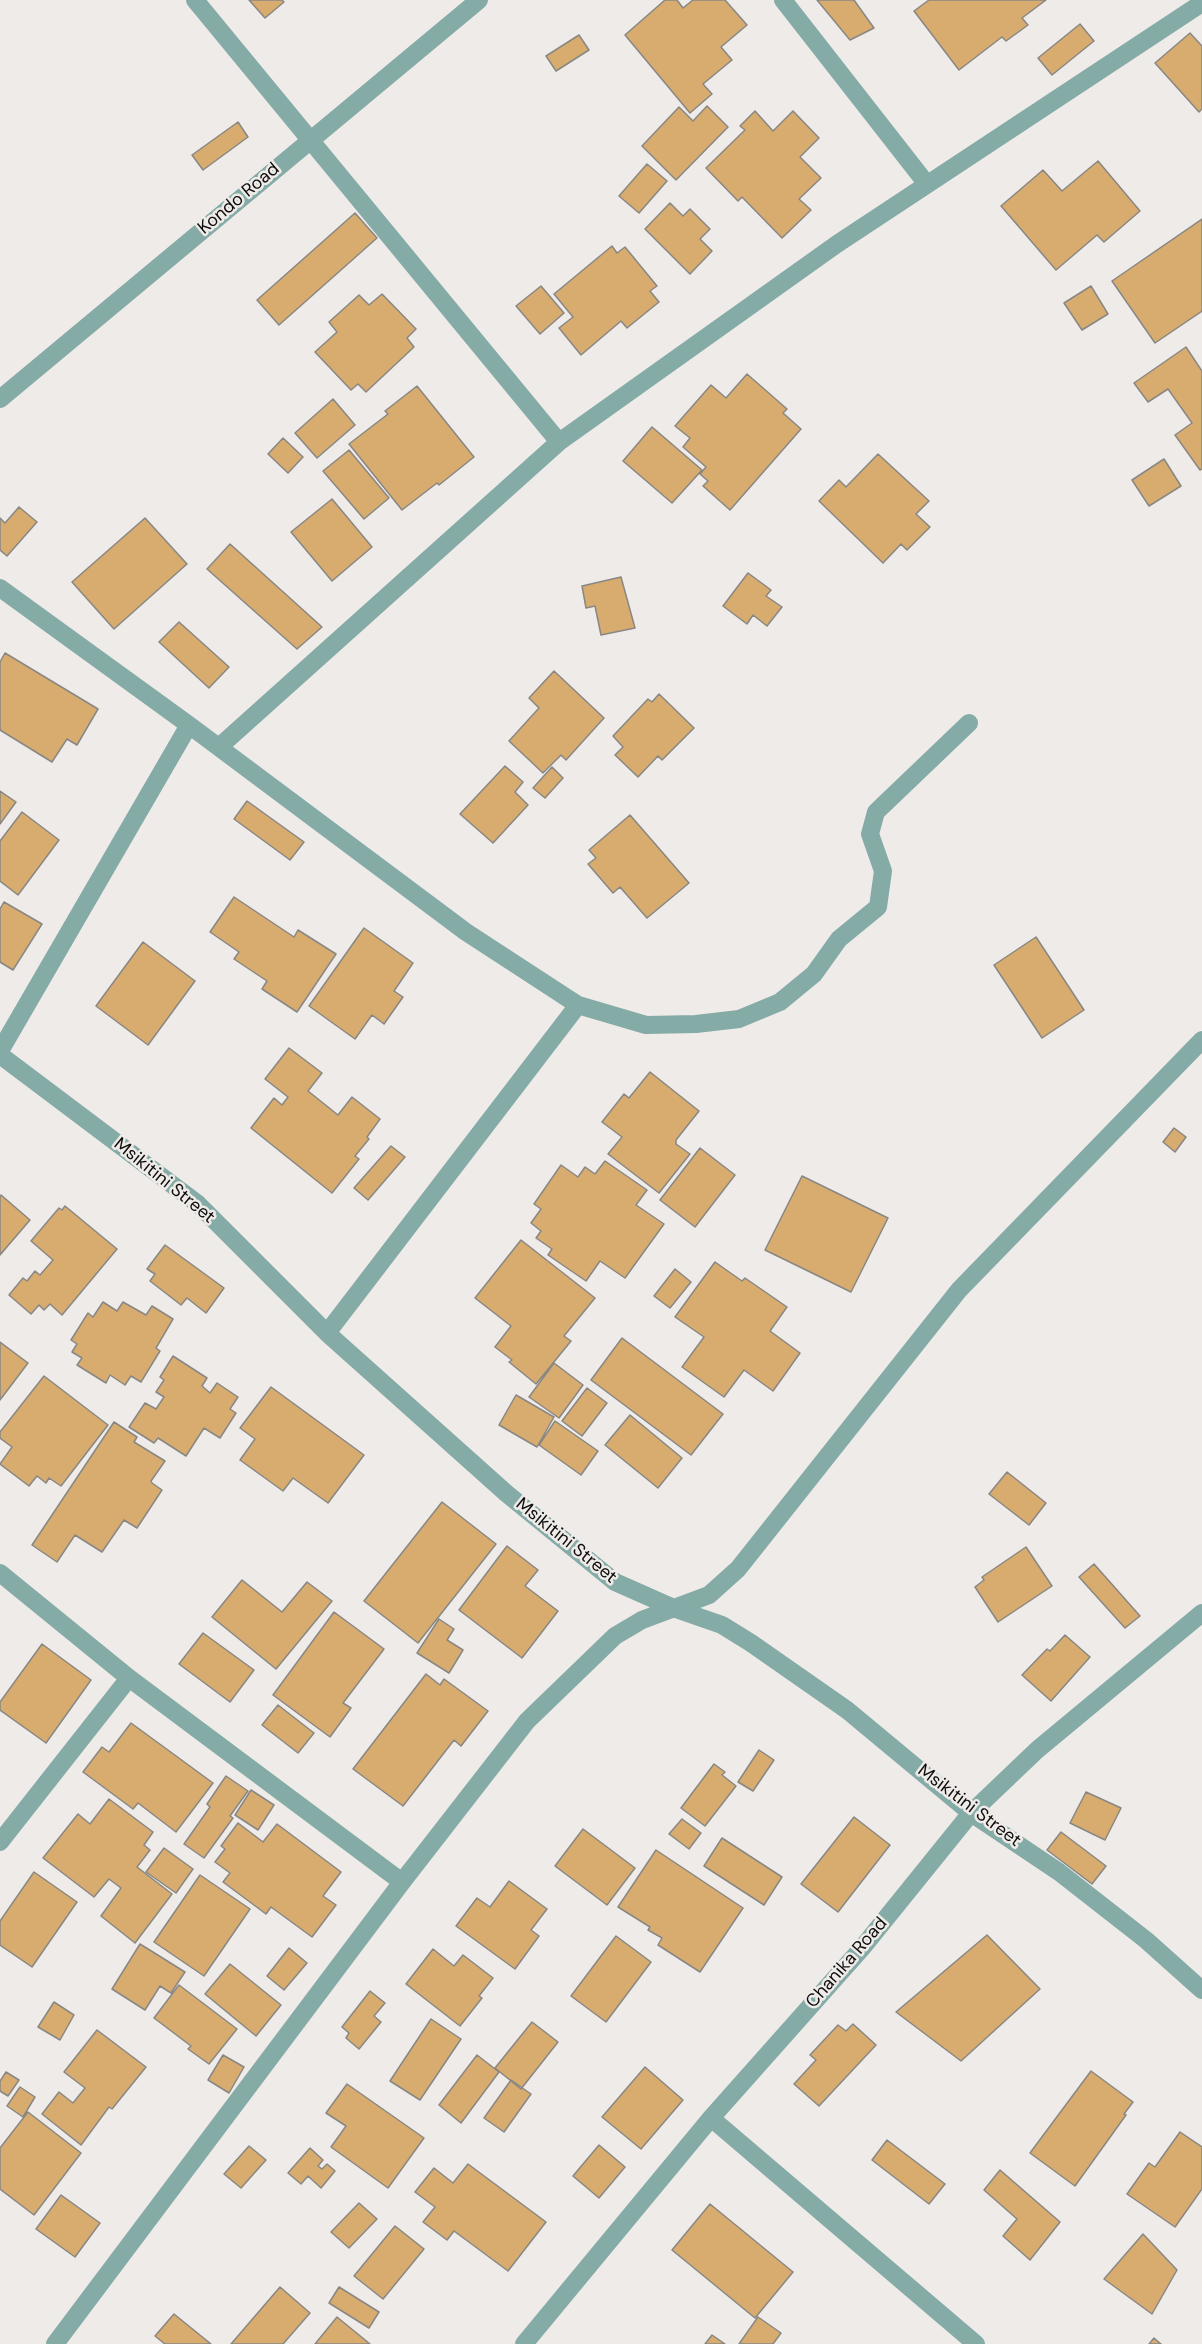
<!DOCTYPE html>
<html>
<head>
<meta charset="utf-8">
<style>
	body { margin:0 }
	canvas { display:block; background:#efebe9 }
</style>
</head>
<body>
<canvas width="1202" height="2344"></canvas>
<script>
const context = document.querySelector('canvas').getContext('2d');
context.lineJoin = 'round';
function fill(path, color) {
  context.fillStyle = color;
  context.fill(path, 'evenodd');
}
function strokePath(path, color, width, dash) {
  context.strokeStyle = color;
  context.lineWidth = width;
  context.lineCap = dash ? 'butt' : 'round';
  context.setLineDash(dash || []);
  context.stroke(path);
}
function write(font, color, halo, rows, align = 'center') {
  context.font = font + ' "DM Sans",sans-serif';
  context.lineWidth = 5;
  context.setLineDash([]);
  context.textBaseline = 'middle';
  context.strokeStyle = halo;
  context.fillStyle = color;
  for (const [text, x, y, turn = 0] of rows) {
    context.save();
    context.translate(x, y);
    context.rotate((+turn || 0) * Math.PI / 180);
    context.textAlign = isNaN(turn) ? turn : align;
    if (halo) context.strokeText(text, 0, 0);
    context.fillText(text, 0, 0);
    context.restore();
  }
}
const building = new Path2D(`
	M249,0H282L284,2L265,18Z
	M665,0H677L683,8L693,0H725L747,25L721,47L732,60L703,84L712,94L690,113L625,35Z
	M817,0H854L874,28L850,40Z
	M929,0H1046L1022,18L1028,25L1006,41L1002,37L959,70L914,11Z
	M1080,24L1094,41L1052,75L1038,58Z
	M1190,33L1202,46V109L1199,112L1155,63Z
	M579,35L589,50L556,71L546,56Z
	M707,106L728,127L676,180L642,146L679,107L693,121Z
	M755,111L773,131L793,111L819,138L800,157L821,178L799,199L811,210L782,238L742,197L738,201L706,168L745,130L740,126Z
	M238,122L248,137L203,170L192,155Z
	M1098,161L1140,211L1104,242L1097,235L1056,270L1001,206L1043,170L1062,191Z
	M647,164L667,181L639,213L619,196Z
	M670,203L683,216L690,209L710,229L700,239L712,251L690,274L645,229Z
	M355,213L377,238L279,325L257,300Z
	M1202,219V311L1155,343L1112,281Z
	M612,246L617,253L625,247L657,286L650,291L659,302L627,328L621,321L581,355L559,328L573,317L554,294Z
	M541,286L564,313L540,334L516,306Z
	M1091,286L1108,314L1082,330L1064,303Z
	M382,294L416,329L407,338L414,347L366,392L358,384L351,390L315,352L337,332L329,322L359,295L369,305Z
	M1186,347L1202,371V469L1200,470L1175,435L1192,423L1168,389L1148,402L1134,383Z
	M747,374L787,409L783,413L801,429L730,510L703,486L708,481L700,474L706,467L683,447L690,438L675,426L711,385L726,398Z
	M417,386L474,457L439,485L437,483L402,510L349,444L388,414L385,411Z
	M333,399L355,425L317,458L295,433Z
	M652,427L702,470L672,503L623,461Z
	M283,438L303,457L288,473L268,454Z
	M349,450L389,498L364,519L323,471Z
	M878,454L929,501L916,514L930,527L907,550L901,544L883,563L819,501L839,480L846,487Z
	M1164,459L1181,486L1149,506L1132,480Z
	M332,499L372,547L332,581L291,532Z
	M19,507L37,522L7,556L0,550V518L5,523Z
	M145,518L187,564L114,629L72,582Z
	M230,544L322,627L297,649L207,569Z
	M748,573L771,590L766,596L782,607L767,626L753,615L747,624L723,606Z
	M621,577L635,628L601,635L595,606L586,608L582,586Z
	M179,622L229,667L209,688L159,642Z
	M5,653L98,709L77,745L67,739L52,762L0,730V662Z
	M554,671L604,718L566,760L561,755L543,773L509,741L539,708L529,698Z
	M659,694L694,728L662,760L658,756L638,777L615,755L623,747L613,736L648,699L652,702Z
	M505,766L523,782L515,792L528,805L493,843L460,814Z
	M552,767L563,778L545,798L533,788Z
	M0,791L16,802L0,824Z
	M247,801L304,842L290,860L234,819Z
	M22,812L59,840L18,895L0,881V841Z
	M630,815L689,883L647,918L620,887L613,893L588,864L596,858L589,850Z
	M234,897L294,937L298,930L336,954L297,1012L262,989L267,981L234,959L239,952L210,932Z
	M4,902L42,924L13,970L0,962V909Z
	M364,928L413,963L394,991L403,997L384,1024L372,1015L355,1039L309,1006Z
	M1036,937L1084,1010L1042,1038L994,965Z
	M143,942L195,981L148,1045L96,1006Z
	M289,1048L322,1073L308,1091L338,1115L352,1097L380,1119L367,1137L369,1139L355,1156L359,1159L332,1193L251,1128L274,1098L282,1105L288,1097L265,1079Z
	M650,1072L699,1111L676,1140V1144L690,1154L659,1193L608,1154L622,1137L602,1122L624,1094L629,1098Z
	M1174,1128L1186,1137L1175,1152L1163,1142Z
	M391,1146L405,1157L368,1200L354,1188Z
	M700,1148L735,1175L695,1227L660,1200Z
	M605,1161L647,1190L636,1205L664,1224L625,1278L600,1261L586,1281L548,1255L552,1249L536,1238L541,1231L531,1223L541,1209L534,1204L561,1165L578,1177L585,1167L595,1174Z
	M802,1176L888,1218L851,1292L765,1250Z
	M1,1195L30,1220L0,1255V1196Z
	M65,1206L117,1249L62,1315L50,1304L44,1310L39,1305L31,1314L9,1295L23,1278L27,1281L35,1271L40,1275L53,1260L31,1241L59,1208L62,1210Z
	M521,1240L595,1298L564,1336L571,1341L536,1384L509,1362L512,1360L495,1347L511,1326L475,1298Z
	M165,1245L224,1288L206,1313L187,1298L181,1305L150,1281L155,1274L147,1269Z
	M715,1262L742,1281L745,1278L787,1307L770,1331L800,1353L773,1391L744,1370L724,1397L682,1367L704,1337L675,1317Z
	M675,1269L691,1282L670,1308L654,1296Z
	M103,1302L117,1311L123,1302L146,1315L152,1306L173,1319L156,1348L160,1351L141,1382L131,1376L125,1385L110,1375L106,1383L77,1365L82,1358L72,1352L77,1344L71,1340L88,1313L93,1317Z
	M622,1338L723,1414L691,1455L591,1380Z
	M0,1342L28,1363L0,1400Z
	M173,1356L207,1378L202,1386L210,1393L217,1383L238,1397L230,1409L236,1413L220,1438L204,1428L186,1456L158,1438L154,1443L129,1427L145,1403L156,1409L164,1397L156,1392L164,1380L160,1377Z
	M554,1363L583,1385L559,1418L529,1397Z
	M44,1376L108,1425L61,1486L49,1478L46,1483L37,1476L29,1486L0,1464L12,1447L0,1438V1432Z
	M271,1387L364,1455L328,1503L293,1478L283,1491L240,1460L255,1439L240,1428Z
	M587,1388L607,1403L582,1436L562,1421Z
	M516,1395L554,1417L537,1447L499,1425Z
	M630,1415L682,1458L658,1488L605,1445Z
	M555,1421L598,1451L581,1475L539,1445Z
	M114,1422L137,1437L134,1442L165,1461L151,1481L152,1483L162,1490L137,1528L124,1520L102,1552L75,1535L57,1562L32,1545Z
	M1007,1472L1046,1503L1029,1525L989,1494Z
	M442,1502L496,1544L418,1643L364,1601Z
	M507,1546L538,1570L525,1586L558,1611L522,1658L459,1610Z
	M1026,1547L1052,1586L998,1622L975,1587L984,1580L982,1577Z
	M1094,1564L1140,1616L1125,1628L1079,1577Z
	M242,1580L282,1612L307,1582L332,1601L276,1669L212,1617Z
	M334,1612L384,1649L343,1703L351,1708L330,1737L273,1695Z
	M439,1619L454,1629L447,1640L463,1650L449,1673L417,1653Z
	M203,1633L254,1670L230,1702L179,1664Z
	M1065,1635L1090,1657L1051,1701L1022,1675L1047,1649L1050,1651Z
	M42,1644L91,1680L46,1743L0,1710V1702Z
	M426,1674L440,1685L444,1679L488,1711L461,1746L454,1740L403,1806L353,1769Z
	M278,1705L314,1733L298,1753L262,1725Z
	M131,1723L213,1783L176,1832L138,1803L133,1809L83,1772L102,1747L109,1752Z
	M759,1750L774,1760L753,1791L738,1782Z
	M714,1764L725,1772L722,1775L736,1786L705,1826L681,1808Z
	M226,1776L248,1791L230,1816L233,1818L204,1858L184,1844L210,1807L207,1804Z
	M251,1790L274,1805L258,1830L235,1815Z
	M1086,1792L1121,1808L1105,1840L1070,1823Z
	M109,1799L153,1832L144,1845L150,1850L137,1867L172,1894L135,1943L101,1916L121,1888L109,1879L94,1897L43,1858L78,1814L90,1824Z
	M854,1817L890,1845L838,1912L801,1884Z
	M682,1819L701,1833L689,1849L669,1834Z
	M238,1823L263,1842L277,1824L341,1872L323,1896L336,1905L312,1937L271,1907L266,1914L223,1882L230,1873L215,1862L225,1849L221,1846Z
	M583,1829L635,1868L607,1905L555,1866Z
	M1061,1832L1106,1866L1092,1884L1047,1850Z
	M722,1838L782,1877L764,1905L704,1866Z
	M164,1848L193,1869L176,1893L146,1872Z
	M656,1850L743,1908L700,1972L658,1945L662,1938L648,1930L650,1927L618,1907Z
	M34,1872L77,1902L32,1967L0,1945V1921Z
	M200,1875L250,1909L204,1976L154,1942Z
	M509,1881L547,1909L531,1930L539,1936L515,1969L456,1926L477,1898L490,1907Z
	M987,1935L1040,1989L961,2061L896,2012Z
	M616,1936L651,1962L606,2022L571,1996Z
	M140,1944L185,1972L171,1993L160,1986L145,2010L112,1989Z
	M289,1948L307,1963L284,1990L267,1976Z
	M433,1949L454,1966L463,1955L493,1978L479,1996L482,1998L460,2026L406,1984Z
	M230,1964L281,2005L256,2036L205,1994Z
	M179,1985L237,2029L209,2064L188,2049L191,2046L154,2018Z
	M370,1991L385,2003L374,2016L381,2022L359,2049L346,2038L349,2033L342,2027Z
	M54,2002L74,2015L60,2040L38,2027Z
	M431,2019L461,2039L420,2100L390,2081Z
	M532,2022L558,2042L521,2089L495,2068Z
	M853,2024L876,2045L819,2106L794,2084L816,2060L810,2055L838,2025L846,2031Z
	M97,2030L146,2067L112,2109L109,2107L81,2145L42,2114L59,2092L73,2103L85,2088L64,2072Z
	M223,2055L244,2067L229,2093L208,2080Z
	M477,2055L499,2072L461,2123L439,2105Z
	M645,2067L683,2100L641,2149L602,2117Z
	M1091,2071L1133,2102L1124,2114L1126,2115L1075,2186L1030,2153Z
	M6,2072L19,2080L8,2096L0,2091V2081Z
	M511,2080L531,2094L504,2132L484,2118Z
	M347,2084L424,2138L388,2188L331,2147L346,2126L326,2113Z
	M20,2087L35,2097L23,2117L7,2106Z
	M28,2112L81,2153L34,2215L0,2189V2148Z
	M1180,2132L1202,2147V2189L1175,2227L1127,2194L1149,2163L1155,2167Z
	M887,2140L945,2184L929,2204L872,2160Z
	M599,2145L625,2167L599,2198L573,2176Z
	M249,2146L266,2160L241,2188L224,2174Z
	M310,2148L323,2160L318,2166L322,2169L327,2164L335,2171L321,2188L308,2176L301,2184L288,2173Z
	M468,2164L546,2222L508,2271L454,2231L447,2240L423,2222L435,2207L415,2192L434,2168L453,2183Z
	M1000,2170L1060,2222L1030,2260L1003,2236L1017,2219L984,2190Z
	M61,2195L100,2223L75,2257L36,2229Z
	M359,2203L377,2219L349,2248L331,2232Z
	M710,2204L793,2272L755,2318L672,2250Z
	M395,2226L424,2249L383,2299L354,2276Z
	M1143,2234L1177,2270L1152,2314L1104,2279Z
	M280,2287L310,2313L283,2344H231Z
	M339,2287L379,2312L369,2328L329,2303Z
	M174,2314L211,2344H165L155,2336Z
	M337,2317L370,2344H315Z
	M758,2317L781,2333L773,2344H739Z
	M712,2335L725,2344H705Z
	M1154,2338L1161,2344H1149Z`);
const street = new Path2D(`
	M195,0L559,442
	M783,0L926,183
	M0,399L479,0
	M0,588L189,725L466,932L578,1005L646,1025L696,1024L739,1019L780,1002L814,974L839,939L878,907L883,871L870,834L876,812L969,723
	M219,747L559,442L837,244L1202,3
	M0,1051L189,725
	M0,1055L198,1204L327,1333L506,1493L615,1582L676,1609L722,1625L751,1643L847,1710L971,1813L1059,1872L1146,1940L1202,1990
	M327,1333L578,1005
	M0,1573L129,1678L402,1882
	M0,1842L129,1678
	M711,2118L976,2344
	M55,2344L402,1882L527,1721L615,1636L642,1620L709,1595L738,1569L959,1290L1202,1040
	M524,2344L711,2118L862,1948L971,1813L1037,1750L1202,1613`);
const streetNames = [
	["Kondo Road",239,199,-40],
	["Msikitini Street",164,1181,39],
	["Msikitini Street",566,1541,39],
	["Msikitini Street",969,1806,37],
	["Chanika Road",847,1963,-49]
];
fill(building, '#d7ac6e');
strokePath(building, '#898784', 1.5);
strokePath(street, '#85aba7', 18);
write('18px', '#0f0e0d', '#efebe9', streetNames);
</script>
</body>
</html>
